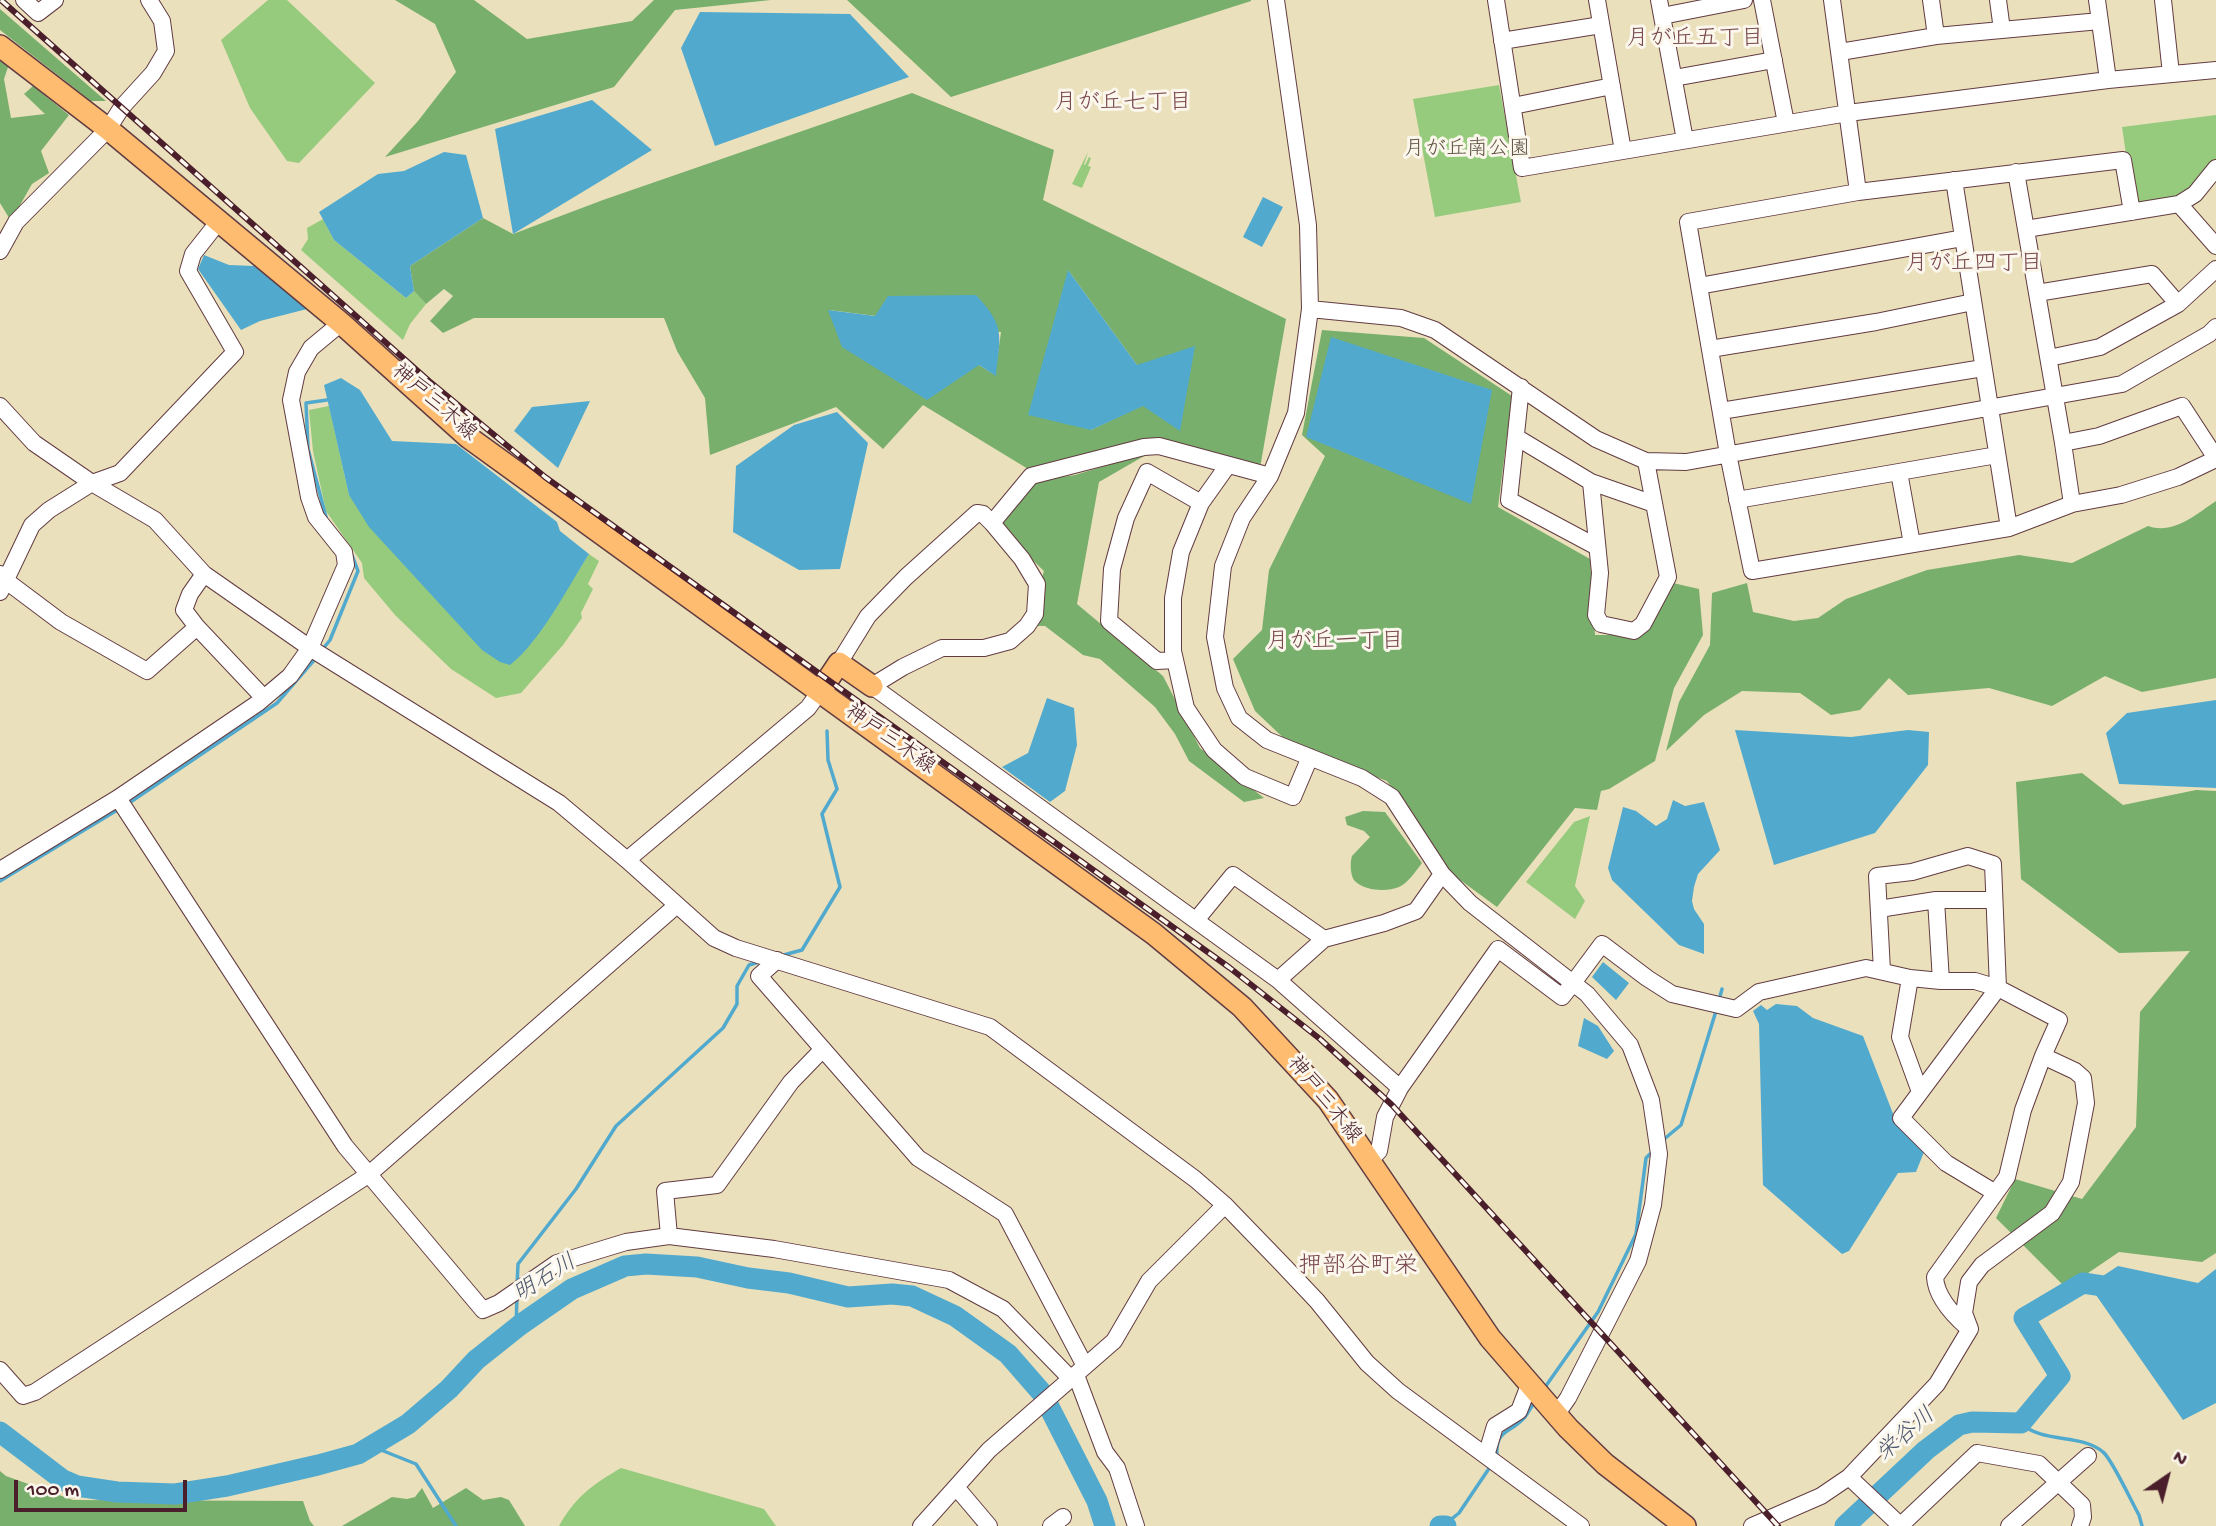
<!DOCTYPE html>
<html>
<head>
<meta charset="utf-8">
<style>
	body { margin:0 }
	#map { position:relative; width:2216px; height:1526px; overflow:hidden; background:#ebe0bc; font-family:"Gochi Hand",sans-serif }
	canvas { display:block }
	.north { position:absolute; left:2132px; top:1442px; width:70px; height:70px; -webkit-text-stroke:5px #fbf7ec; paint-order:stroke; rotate:35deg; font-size:19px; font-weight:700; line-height:28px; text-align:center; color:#4a1f2b }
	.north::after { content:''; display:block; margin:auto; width:24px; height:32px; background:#4a1f2b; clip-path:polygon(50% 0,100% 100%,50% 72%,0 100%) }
	.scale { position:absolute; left:14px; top:1480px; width:173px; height:32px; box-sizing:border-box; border:4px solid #4a1f2b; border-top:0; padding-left:9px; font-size:21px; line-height:24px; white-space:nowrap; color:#4a1f2b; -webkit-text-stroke:5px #fbf7ec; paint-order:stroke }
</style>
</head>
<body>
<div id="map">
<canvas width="2216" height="1526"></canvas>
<div class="north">N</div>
<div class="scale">100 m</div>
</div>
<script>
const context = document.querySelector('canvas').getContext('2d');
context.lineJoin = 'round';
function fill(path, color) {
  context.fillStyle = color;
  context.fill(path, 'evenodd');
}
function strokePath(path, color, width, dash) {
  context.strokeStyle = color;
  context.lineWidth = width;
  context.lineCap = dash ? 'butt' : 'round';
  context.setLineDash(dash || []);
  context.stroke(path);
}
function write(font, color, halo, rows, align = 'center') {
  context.font = font + ' "Gochi Hand","Klee One",sans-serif';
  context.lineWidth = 6;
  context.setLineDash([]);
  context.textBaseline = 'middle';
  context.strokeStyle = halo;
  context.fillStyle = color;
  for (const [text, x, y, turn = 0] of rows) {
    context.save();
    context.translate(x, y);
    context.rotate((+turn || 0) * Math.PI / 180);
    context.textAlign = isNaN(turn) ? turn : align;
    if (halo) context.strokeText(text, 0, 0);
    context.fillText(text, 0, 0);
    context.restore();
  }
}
const green = new Path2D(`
	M268,0H287L375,83L299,163L287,161L250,108L221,40Z
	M1499,85L1521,202L1435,217L1413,99Z
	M2216,115V163C2187,196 2186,198 2142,207L2133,202L2122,127Z
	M1088,152L1084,165H1085L1089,157L1091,158L1088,166L1091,167L1082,188L1072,184Z
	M323,219L334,240L406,298L414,291L426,304L410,324L403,340L301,250L308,239L307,228Z
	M329,406L349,495L544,624L589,554L599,561L588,584L593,589L581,613L582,618L563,645L521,693L496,698L451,669L395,615L364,578L362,563L326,511L313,451L309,410Z
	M1590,816L1575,886L1585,901L1575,919L1526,882L1574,822Z
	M621,1468L764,1509L776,1526H559C576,1496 592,1485 621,1468Z`);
const forest = new Path2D(`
	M395,0H474L527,39L632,21L654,0H771L675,10L614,87L385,157L418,121L456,72L435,24Z
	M847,0H1251V1L951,97Z
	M0,9L106,101H91L0,30Z
	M0,61L8,67L4,79L11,118L45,114L24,94L33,86L69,115L41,151L49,173L32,184L11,221L0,203Z
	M912,93L1054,150L1043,200L1286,319L1260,468L1152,439L1033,472L923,405L883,449L836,407L710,455L705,398L677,351L664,318H474L443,333L430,321L453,296L444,289L426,304L414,291L410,266L483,218L513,234L603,200ZM1068,270L1137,365L1143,405L1091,430ZM829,310L1001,332L995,375L979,365Z
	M1322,330L1424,338L1512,396L1498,507L1590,559L1595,635H1632L1673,583L1699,589L1703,635L1674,688L1655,761L1609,789L1601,791L1597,810L1575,808L1497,907L1452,874L1387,781L1291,745L1255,711L1233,659L1262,630L1269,570L1325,456L1302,435Z
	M1151,452L1099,482L1077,604L1163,676L1200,748L1264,798L1244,802L1189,761L1175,734L1155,707L1100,659L1083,655L1045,626H1027L1044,571L1018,546L998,520L1035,481L1075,475Z
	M2216,501V678L2142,692L2105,676L2052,706L1989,688L1908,695L1889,678L1860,710L1831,715L1800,693L1742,691L1704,715L1666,751L1679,702L1710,645L1712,593L1747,583L1753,612L1794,621L1818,618L1846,599L1927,570L2019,555L2072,563L2148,526C2173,535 2195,515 2216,501Z
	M2082,773L2123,805L2196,790L2216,791V1253L2202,1262L2119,1252L2066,1288L1996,1218L2015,1179L2082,1199L2136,1127L2140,1012L2190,951L2119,953L2021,879L2016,782Z
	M1363,811L1385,812L1422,863C1415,872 1409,882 1399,887C1387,892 1366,891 1356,882C1350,878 1350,862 1352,856L1370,837L1364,831L1347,825L1345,817Z
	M0,1471L6,1476L73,1500L303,1501L310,1521L314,1526H0Z
	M422,1488L433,1508L466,1488L483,1500L501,1497L509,1500L525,1526H342L392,1497L407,1499L415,1497Z`);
const water = new Path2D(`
	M700,12L850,14L909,77L715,146L681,48Z
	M592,100L652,150L513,234L495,129Z
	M444,152L466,155L483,218L410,266L414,291L406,298L334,240L319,212L378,174L404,171Z
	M1263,197L1283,207L1262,247L1243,237Z
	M204,255L229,265L254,266L311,308L260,321L241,330L198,269Z
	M1068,270L1137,365L1195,346L1180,431L1143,406L1091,430L1028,415Z
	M976,295C1006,327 1000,335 996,376L979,365L927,400L842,347L828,310L875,316L888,296Z
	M1331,337L1492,390L1471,504L1306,437Z
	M341,378L360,390L392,441L456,444L557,522L560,531L589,554C568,587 540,642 510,665L500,662L482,650L369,527L349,495L324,385Z
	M590,401L558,468L514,431L532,407Z
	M837,412L868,443L840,569L799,570L733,532L736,466L794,425Z
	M1047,698L1074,708L1077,745L1065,791L1050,802L1002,767L1028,753Z
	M2216,700V788L2119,784L2106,733L2127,713Z
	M1735,730L1851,737L1908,730L1929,732L1928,765L1875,833L1774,865Z
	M1673,800L1685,806L1704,802L1720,850L1698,874L1694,887L1692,901L1694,909L1704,924V954L1679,945L1612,880L1608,868L1623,807L1636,811L1656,826L1667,819Z
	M1603,962L1629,983L1616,1000L1592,977Z
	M1776,1004L1797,1006L1813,1018L1863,1036L1897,1124L1924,1152L1916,1172L1898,1173L1849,1251L1842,1254L1763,1185L1759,1024L1753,1011L1761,1005L1767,1010Z
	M1584,1018L1598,1026L1614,1051L1607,1059L1578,1046Z
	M2118,1266L2198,1283L2216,1269V1403L2183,1420L2089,1285Z`);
const stream = new Path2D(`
	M326,517L308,449L306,403L327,400
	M322,650L330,640L358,571L352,555
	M129,803L277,703L315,659
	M0,881L119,809
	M780,956L802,950L840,887L822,814L837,789L828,760L827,731
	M1719,1000L1722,989
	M1663,1140L1681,1125L1716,1011
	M517,1285L518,1264L576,1189L616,1126L723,1028L737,1004V986L749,965L759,962
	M516,1328L517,1296
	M1543,1390L1598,1312L1636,1234L1646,1158L1653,1151
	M2021,1423C2042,1444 2081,1433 2103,1452C2112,1459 2132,1503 2139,1515L2142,1526
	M371,1446L416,1464L456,1526
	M1497,1458C1495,1428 1509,1435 1525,1417C1528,1413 1531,1407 1535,1402
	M1444,1525L1459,1513L1490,1467`);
const river = new Path2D(`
	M0,1432L63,1480L77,1486L117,1492L175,1494L227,1486L318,1465L358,1454L408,1424L449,1389L476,1360L520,1325L572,1289L625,1266L646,1264L697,1267L748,1278L789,1283L848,1297L892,1294L912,1296L955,1316L1008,1354L1042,1393L1097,1501L1105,1526
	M1440,1526H1446
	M1845,1526L1926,1450L1959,1425L1972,1422L2021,1423L2060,1376L2024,1318L2083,1283L2116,1288`);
const minor = new Path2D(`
	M24,0L38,13L55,0
	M1276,0L1308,225L1310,309L1296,413L1270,476L1242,518L1223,566L1215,637L1225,688L1239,718L1267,740L1362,778L1392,797L1442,874L1470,903L1587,994L1630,1045L1651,1100L1659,1154L1653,1205L1638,1261L1568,1398L1556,1415
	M1496,0L1522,168L1848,113L2108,80L2216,70
	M1597,0L1623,151
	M1659,0L1685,140
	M1762,0L1786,123
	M1832,0L1858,192
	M1931,0L1936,36
	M1998,0L2002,30
	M2097,0L2108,80
	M2163,0L2171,74
	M1662,16L1744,0
	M1502,41L1601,25
	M1840,52L1936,36L2100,21
	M1674,78L1774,60
	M1513,106L1612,86
	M2216,168L2195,194L2179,204L2216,246
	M2016,172L2063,443L2099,436L2182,406L2216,458
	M1954,180L2009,528
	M2132,212L2123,160L1858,192L1688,222L1728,454L1752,571L2009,528L2072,504L2121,495L2178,477L2216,459
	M2026,229L2179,204
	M0,251L16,222L108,129L122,107L153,73L166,51L162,21L149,0
	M1699,286L1963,238
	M2037,293L2152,274L2178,304
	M1310,309L1401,318L1435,330L1596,439L1646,461L1686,462L2122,384L2209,334L2216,327
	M1710,349L1876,322L1973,302
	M2049,358L2100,347L2178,304L2216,269
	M1521,387L1509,500L1597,547
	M0,406L34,443L92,483L155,520L204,574L310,648L559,803L627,860L714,938L736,948L990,1027L1195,1179L1225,1205L1282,1264L1317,1301L1367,1363L1398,1391L1581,1526
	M1721,411L1983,368
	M1516,437L1591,482L1654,504
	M2063,443L2072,504
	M1228,465L1201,503L1181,552L1173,598V651L1186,708L1214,750L1245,777L1293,797L1310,757
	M1899,472L1912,544
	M1270,476L1159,446L1144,447L1031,476L992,523L1022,559L1037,584L1035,614L1027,626L1010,641L984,648H942L903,667L872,686L1278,980L1400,1088
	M1591,482L1600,573L1596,615L1601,624L1634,631L1643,624L1668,577L1646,461
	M1737,500L1997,455
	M0,574L5,580L61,622L147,671L197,627L264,698
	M0,592L32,525L49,510L92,483L120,473L235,352L188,271L193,254L219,221
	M197,627L184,610L190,594L204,574
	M1175,660L1157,661L1109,621L1112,569L1126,518L1147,472L1201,503
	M839,663L868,616L906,577L977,513L983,514L992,523
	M118,798L345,1146L483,1310L499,1303L557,1263L626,1242L669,1236L774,1249L949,1280L1003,1309L1071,1379
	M627,860L808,708L823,687
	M0,870L118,798L258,703L290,676L310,648L346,565L344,552L316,517L309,497L291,400L297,372L311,348L341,323
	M1936,900L1941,981
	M1879,909L1936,900H1994
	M1197,919L1233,875L1324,939
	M777,960L759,976L918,1158L1005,1214L1085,1366
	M1882,971L1877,876L1912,872L1968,856L1993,864L1998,988L1901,1118L1946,1163L1994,1192
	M1910,978L1900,1037L1920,1092
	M1576,979L1602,944L1647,978L1672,994L1736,1009L1759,992L1866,968L1910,978L1941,981H1975L1998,988L2059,1020L2043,1056L2075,1071L2083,1078L2086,1103L2071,1182L2052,1213L1982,1265L1969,1282L1964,1313L1970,1329L1937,1384L1849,1477L1821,1496L1752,1526
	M1278,980L1324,939L1384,923L1416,911L1442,874
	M1370,1160L1379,1151L1385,1117L1400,1088L1498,949L1562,997L1573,983
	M669,1236L665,1191L717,1185L791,1082L823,1049
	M1968,1328C1953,1315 1936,1297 1935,1277L2007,1177L2023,1110L2043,1056
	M0,1370L23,1396L35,1392L368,1175L677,905
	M1076,1375L1105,1452L1117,1468L1136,1526
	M1486,1456L1495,1426L1519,1411L1529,1385
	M1849,1477L1901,1526
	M956,1487L989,1526
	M921,1526L989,1450L1114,1341L1149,1281L1225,1205
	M1051,1526L1063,1517
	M1900,1526L1977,1453L2039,1464L2082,1505L2083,1517L2080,1526
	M2009,1526L2088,1456`);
const major = new Path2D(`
	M0,46L108,129L341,323L468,437L1154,934L1242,1007L1328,1100L1490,1338L1568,1428L1605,1464L1685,1526
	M823,687L839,663L872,686`);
const rail = new Path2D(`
	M1,0L429,381L545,477L1230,968L1320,1039L1392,1105L1778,1526`);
const parkNames = [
	["月が丘南公園",1467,151]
];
const streetNames = [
	["神戸三木線",433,404,41],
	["神戸三木線",889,741,35],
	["神戸三木線",1323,1101,51]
];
const neighbourhoodNames = [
	["月が丘五丁目",1695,40],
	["月が丘七丁目",1123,104],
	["月が丘四丁目",1974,265],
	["月が丘一丁目",1335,643]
];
const waterNames = [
	["明石川",546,1280,-32],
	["栄谷川",1907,1436,-41]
];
const quarterNames = [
	["押部谷町栄",1358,1268]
];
fill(green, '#96cb7d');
fill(forest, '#78af6c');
fill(water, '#51aace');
strokePath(stream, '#51aace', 3.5);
strokePath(river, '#51aace', 21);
strokePath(minor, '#623c41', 18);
strokePath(major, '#623c41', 24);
strokePath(minor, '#fff', 16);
strokePath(major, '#febc70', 21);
strokePath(rail, '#4a1f2b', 6);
strokePath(rail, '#fbf7ec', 3.5, [10]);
write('21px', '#615344', '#fbf7ec', parkNames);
write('21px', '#4a1f2b', '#fbf7ec', streetNames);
write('23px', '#79484f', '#fbf7ec', neighbourhoodNames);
write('italic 23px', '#4d576c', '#fbf7ec', waterNames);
write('24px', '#79484f', '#fbf7ec', quarterNames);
</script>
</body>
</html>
